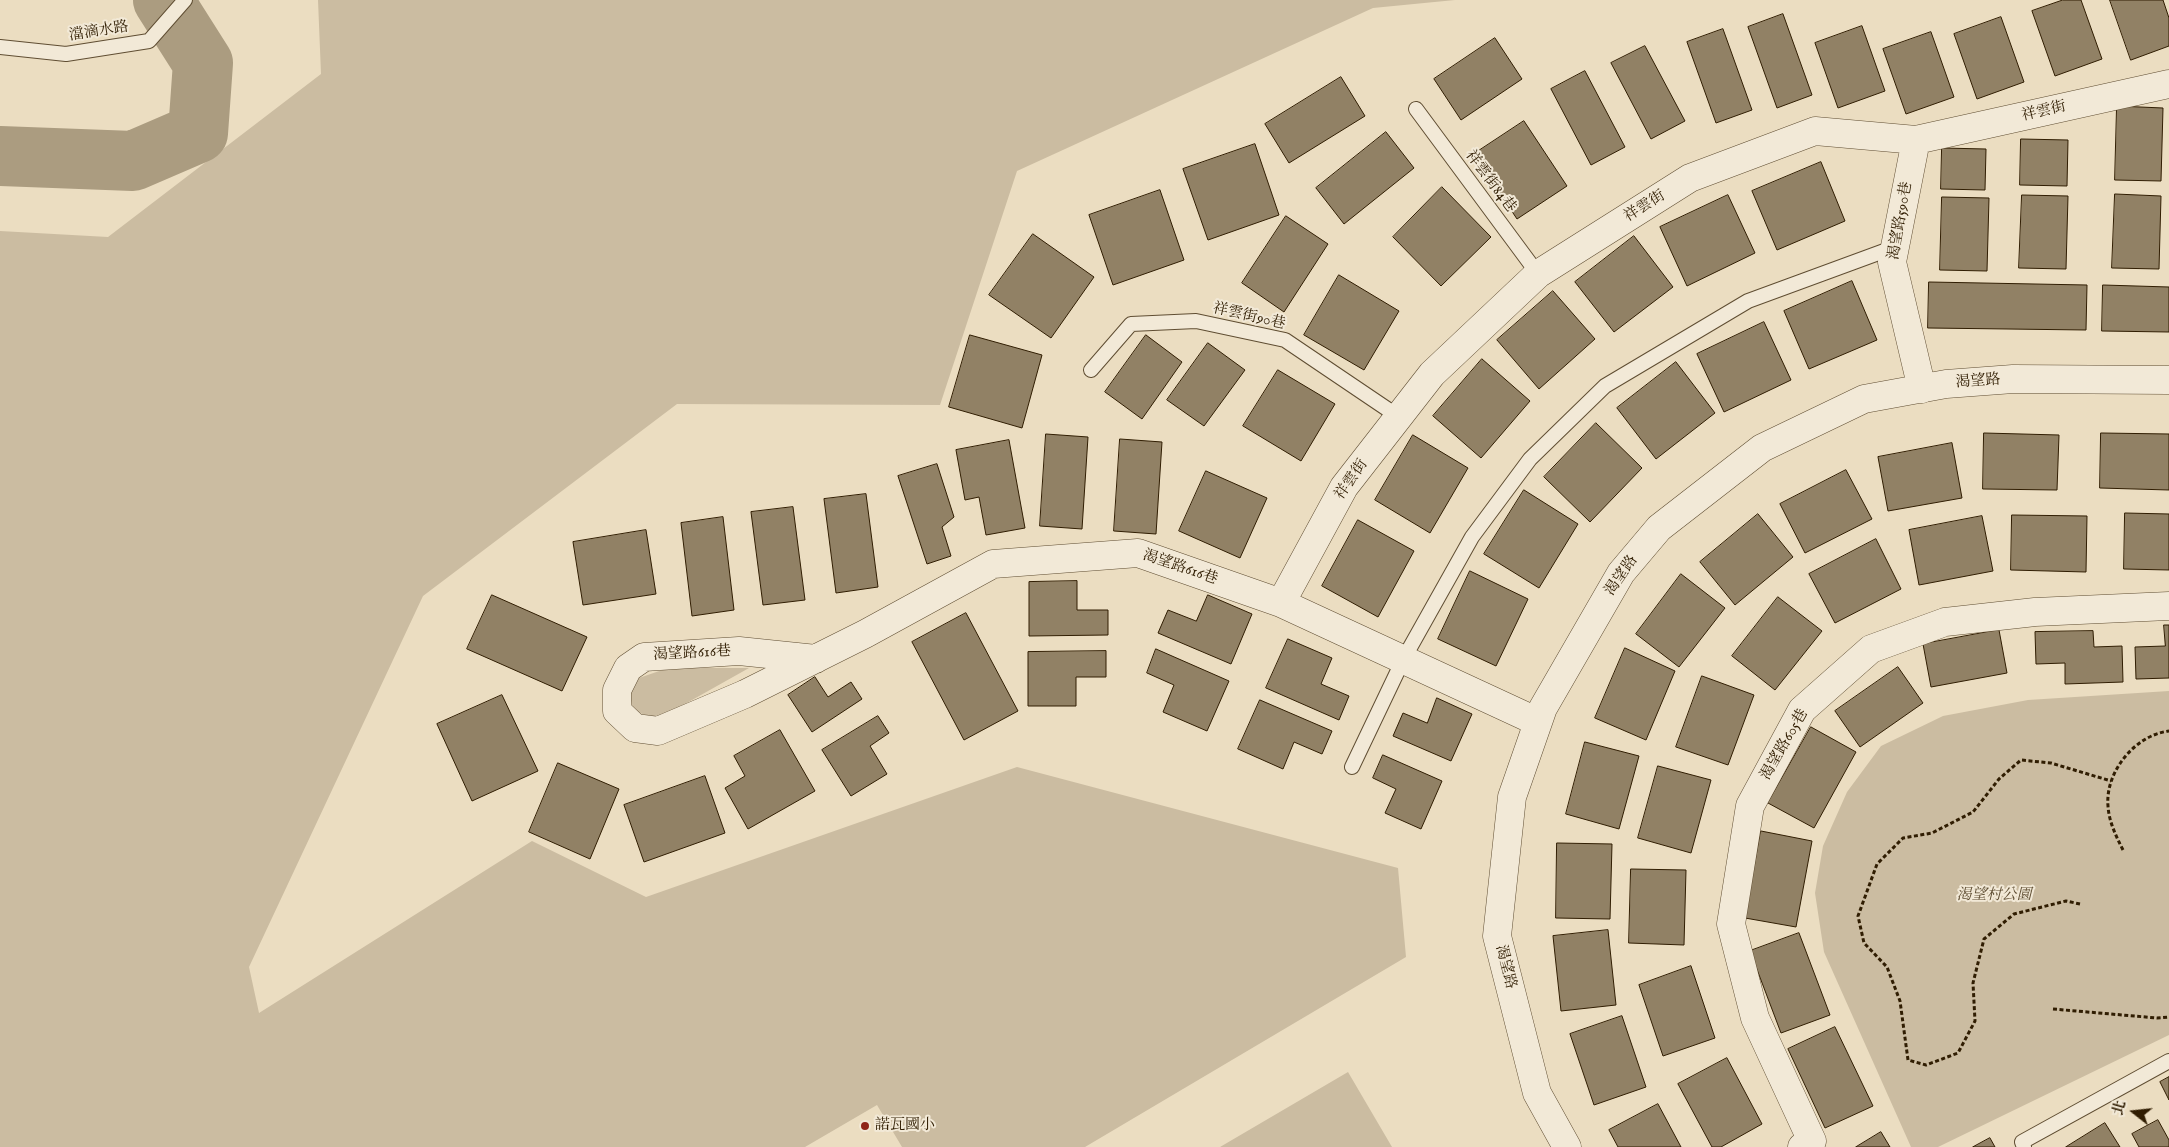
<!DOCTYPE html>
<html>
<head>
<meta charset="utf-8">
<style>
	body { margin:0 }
	#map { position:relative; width:2169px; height:1147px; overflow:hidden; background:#ebddc1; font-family:"IM FELL English","Noto Serif TC",serif }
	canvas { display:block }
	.north { position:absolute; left:2109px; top:1087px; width:50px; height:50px; -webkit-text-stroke:4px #f2e9d7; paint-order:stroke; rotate:286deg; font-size:14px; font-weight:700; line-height:20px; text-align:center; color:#301d02 }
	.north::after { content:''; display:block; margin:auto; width:18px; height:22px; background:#301d02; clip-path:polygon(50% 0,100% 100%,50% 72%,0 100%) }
</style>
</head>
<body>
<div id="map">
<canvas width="2169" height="1147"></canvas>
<div class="north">北</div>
</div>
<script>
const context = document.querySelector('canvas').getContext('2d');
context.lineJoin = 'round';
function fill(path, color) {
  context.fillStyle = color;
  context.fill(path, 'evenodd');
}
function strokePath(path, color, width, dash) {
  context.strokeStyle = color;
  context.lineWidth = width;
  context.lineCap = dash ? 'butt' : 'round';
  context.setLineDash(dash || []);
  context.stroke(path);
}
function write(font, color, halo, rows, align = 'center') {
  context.font = font + ' "IM FELL English","Noto Serif TC",serif';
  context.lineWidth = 4;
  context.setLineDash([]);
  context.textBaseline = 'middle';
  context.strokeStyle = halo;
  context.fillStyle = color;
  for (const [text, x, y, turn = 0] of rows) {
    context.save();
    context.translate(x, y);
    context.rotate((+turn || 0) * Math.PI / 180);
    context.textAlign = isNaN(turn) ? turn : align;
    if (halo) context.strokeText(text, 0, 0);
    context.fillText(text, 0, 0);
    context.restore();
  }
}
const green = new Path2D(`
	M318,0H1455L1373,8L1017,171L940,405L677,404L423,596L249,967L259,1013L532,841L646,897L1017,767L1398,868L1406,957L1085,1147H902L877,1105L805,1147H0V231L108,237L321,74Z
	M668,668H749L660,718L634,712L629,693L639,678Z
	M2169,691V1035L1938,1147H1911L1824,952L1815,893L1823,846L1847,792L1881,746L1943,716L2028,700Z
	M1348,1072L1392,1147H1220Z`);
const river = new Path2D(`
	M0,156L133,161L198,133L203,63L163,0`);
const building = new Path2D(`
	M2063,0H2081L2102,59L2055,76L2032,11Z
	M2110,0H2163L2169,18V46L2131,60Z
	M1783,14L1812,95L1777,108L1748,27Z
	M2001,17L2024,82L1977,99L1954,34Z
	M1862,26L1885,91L1838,108L1815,43Z
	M1723,29L1752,110L1716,123L1687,42Z
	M1931,32L1954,97L1906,114L1883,49Z
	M1495,38L1522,79L1461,120L1434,79Z
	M1645,46L1685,121L1651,139L1611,63Z
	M1585,71L1625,147L1591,165L1551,89Z
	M1341,77L1365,116L1289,163L1265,124Z
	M2117,106L2163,108L2161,181L2115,180Z
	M1524,121L1567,186L1517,219L1474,154Z
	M1386,132L1414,168L1344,224L1316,188Z
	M2021,139L2068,140L2067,186L2020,185Z
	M1255,144L1279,215L1208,240L1183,169Z
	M1942,148L1986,149L1985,190L1941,189Z
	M1821,162L1845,221L1777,250L1752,191Z
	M1442,187L1491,237L1441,286L1393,237Z
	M1160,190L1184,260L1113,285L1089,215Z
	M2115,194L2161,196L2159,269L2112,268Z
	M1728,195L1755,253L1687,286L1660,227Z
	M2022,195L2068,196L2066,269L2019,268Z
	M1942,197L1989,198L1987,271L1940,270Z
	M1286,216L1328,244L1284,312L1242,283Z
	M1033,234L1094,277L1051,338L989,295Z
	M1634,236L1673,287L1614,332L1575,282Z
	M1339,275L1399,311L1364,370L1304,335Z
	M1852,281L1877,340L1809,369L1784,311Z
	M1929,282L2087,285L2086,330L1928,328Z
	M2103,285L2169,287V332L2102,331Z
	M1553,291L1595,339L1539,389L1497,340Z
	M1764,322L1791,380L1724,412L1697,354Z
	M970,335L1042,355L1022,428L949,407Z
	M1146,335L1182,362L1142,419L1105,392Z
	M1208,343L1245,370L1204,426L1167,400Z
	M1482,359L1530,401L1481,458L1433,416Z
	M1676,362L1715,413L1656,459L1617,408Z
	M1278,370L1335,404L1301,461L1243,426Z
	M1596,423L1642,468L1590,522L1544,477Z
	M1984,433L2059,435L2057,490L1983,489Z
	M2101,433L2169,434V490L2100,488Z
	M1046,434L1088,437L1082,529L1040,526Z
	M1413,435L1468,468L1430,533L1375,500Z
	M1120,439L1162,442L1156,534L1114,531Z
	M1009,440L1025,528L986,535L979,497L965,500L956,450Z
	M1952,443L1962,498L1888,511L1878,457Z
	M937,464L954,517L942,527L951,556L927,564L898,476Z
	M1846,470L1872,519L1805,553L1780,504Z
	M1206,471L1267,498L1240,558L1179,531Z
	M1524,490L1578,524L1539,588L1484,554Z
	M866,494L878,587L836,593L824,499Z
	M793,507L805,600L763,605L751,512Z
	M2125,513L2169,514V570L2124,569Z
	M1758,514L1793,557L1735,605L1700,562Z
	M2012,515L2087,516L2086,572L2011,570Z
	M1982,516L1993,571L1919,585L1909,530Z
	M723,517L734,610L692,616L681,523Z
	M1358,520L1414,551L1378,617L1322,586Z
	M646,530L656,594L583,605L573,542Z
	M1876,539L1901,589L1835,623L1809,574Z
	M1470,571L1528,599L1496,666L1438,639Z
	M1681,574L1725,608L1679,667L1636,634Z
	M1077,581V610H1108V635L1029,636V582Z
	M492,595L587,637L562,691L467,649Z
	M1208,595L1252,614L1231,664L1158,633L1168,610L1196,621Z
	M1778,597L1822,631L1775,690L1732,656Z
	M966,613L1018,711L964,740L912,642Z
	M2164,625H2169V678L2136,679L2135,647L2165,646Z
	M1999,630L2007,673L1931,687L1923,644Z
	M2093,631L2094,647L2122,646L2123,682L2065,684V663L2036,664L2035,632Z
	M1288,639L1332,658L1321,684L1349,696L1339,720L1266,688Z
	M1625,648L1675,671L1646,740L1595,718Z
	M1156,649L1229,681L1207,731L1163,712L1174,685L1147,673Z
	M1106,651V677H1076V706H1028V652Z
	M1898,667L1923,703L1860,747L1835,711Z
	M1702,676L1754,695L1728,765L1676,747Z
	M815,677L828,697L851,682L862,699L812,732L788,695Z
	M502,695L538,771L472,801L437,724Z
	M1437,698L1472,714L1451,761L1393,736L1403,713L1427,723Z
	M1260,700L1332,731L1322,754L1294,742L1283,769L1238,749Z
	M878,716L889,733L870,746L887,774L851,796L822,750Z
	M1811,727L1856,752L1814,828L1768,803Z
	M780,730L815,791L748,829L725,788L745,776L734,756Z
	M1585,742L1639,756L1619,829L1566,814Z
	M1383,755L1442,781L1421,829L1385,813L1396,789L1373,778Z
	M558,763L619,789L590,859L529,832Z
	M1658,766L1711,780L1691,853L1638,838Z
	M705,776L725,833L644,862L624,805Z
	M1761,831L1812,841L1796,927L1745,918Z
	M1557,843L1612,844L1610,919L1556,918Z
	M1631,869L1686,870L1684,945L1629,943Z
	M1608,930L1616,1005L1561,1011L1553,936Z
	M1799,933L1830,1015L1781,1033L1750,951Z
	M1691,966L1715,1038L1663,1056L1639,985Z
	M1622,1016L1646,1087L1594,1105L1570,1034Z
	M1835,1027L1873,1106L1825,1128L1788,1049Z
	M1727,1058L1762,1124L1721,1147H1712L1678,1084Z
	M2169,1077V1100L2160,1082Z
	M1658,1104L1681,1147H1618L1609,1130Z
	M2158,1120L2169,1140V1147H2139L2132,1134Z
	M2105,1123L2120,1147H2066Z
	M1881,1132L1890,1147H1856Z
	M1990,1138L1995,1147H1973Z`);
const path = new Path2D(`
	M2123,850C2116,836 2109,822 2108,806C2105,772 2135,735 2169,731
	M2080,904L2066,901L2014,914L1984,939L1973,983L1975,1021L1958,1053L1926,1065L1908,1060L1900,1001L1887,967L1864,943L1858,916L1877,864L1903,838L1932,833L1973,812L1999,779L2021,760L2051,763L2111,781
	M2053,1009L2157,1018L2169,1017`);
const lane = new Path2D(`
	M0,47L66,54L149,41L185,0
	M1416,109L1538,274
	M1091,370L1131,324L1196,321L1285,340L1399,417
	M1352,767L1403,660L1472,537L1530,459L1605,386L1748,301L1895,247
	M2024,1147L2022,1142L2169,1061`);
const street = new Path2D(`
	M1916,140L1892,262L1922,389
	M1281,603L1344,487L1432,374L1538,274L1690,178L1815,131L1916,140L2169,84
	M816,659L739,651L644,657L628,668L617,690V711L635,728L658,731L745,694L865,634L993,564L1138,553L1281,603L1538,722
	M1567,1147L1537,1093L1497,936L1512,797L1543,708L1621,573L1659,528L1762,448L1864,399L1946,384L2013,379L2169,380
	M1802,1147L1812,1141L1755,1018L1731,924L1750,806L1802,710L1871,649L1945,622L2035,612L2169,606`);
const markers = [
	[865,1126,5,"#8f2418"]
];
const streetNames = [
	["澢滴水路",99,32,-9],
	["祥雲街",2044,112,-13],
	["祥雲街84巷",1490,182,53],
	["祥雲街",1645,207,-32],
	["渴望路590巷",1901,221,-80],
	["祥雲街90巷",1249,317,13],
	["渴望路",1978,382,-4],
	["祥雲街",1352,480,-55],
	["渴望路616巷",1180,568,19],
	["渴望路",1622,576,-55],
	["渴望路616巷",692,654,-3],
	["渴望路605巷",1785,745,-60],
	["渴望路",1505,967,76]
];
const parkNames = [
	["渴望村公園",1994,896]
];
const poiNames = [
	["諾瓦國小",875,1126]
];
fill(green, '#cbbca1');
strokePath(river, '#ab9c80', 60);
fill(building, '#918165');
strokePath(building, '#301d02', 1);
strokePath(lane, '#5f4d32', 16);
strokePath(street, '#5f4d32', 29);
strokePath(path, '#301d02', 3, [4, 2.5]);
strokePath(lane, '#f2e9d7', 14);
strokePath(street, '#f2e9d7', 28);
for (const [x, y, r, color] of markers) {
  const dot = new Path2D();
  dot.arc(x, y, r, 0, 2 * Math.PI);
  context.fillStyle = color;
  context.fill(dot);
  strokePath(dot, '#f2e9d7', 2);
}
write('15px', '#301d02', '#f2e9d7', streetNames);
write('italic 15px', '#5e4d32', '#f2e9d7', parkNames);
write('15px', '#301d02', '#f2e9d7', poiNames, 'left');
</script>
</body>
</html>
